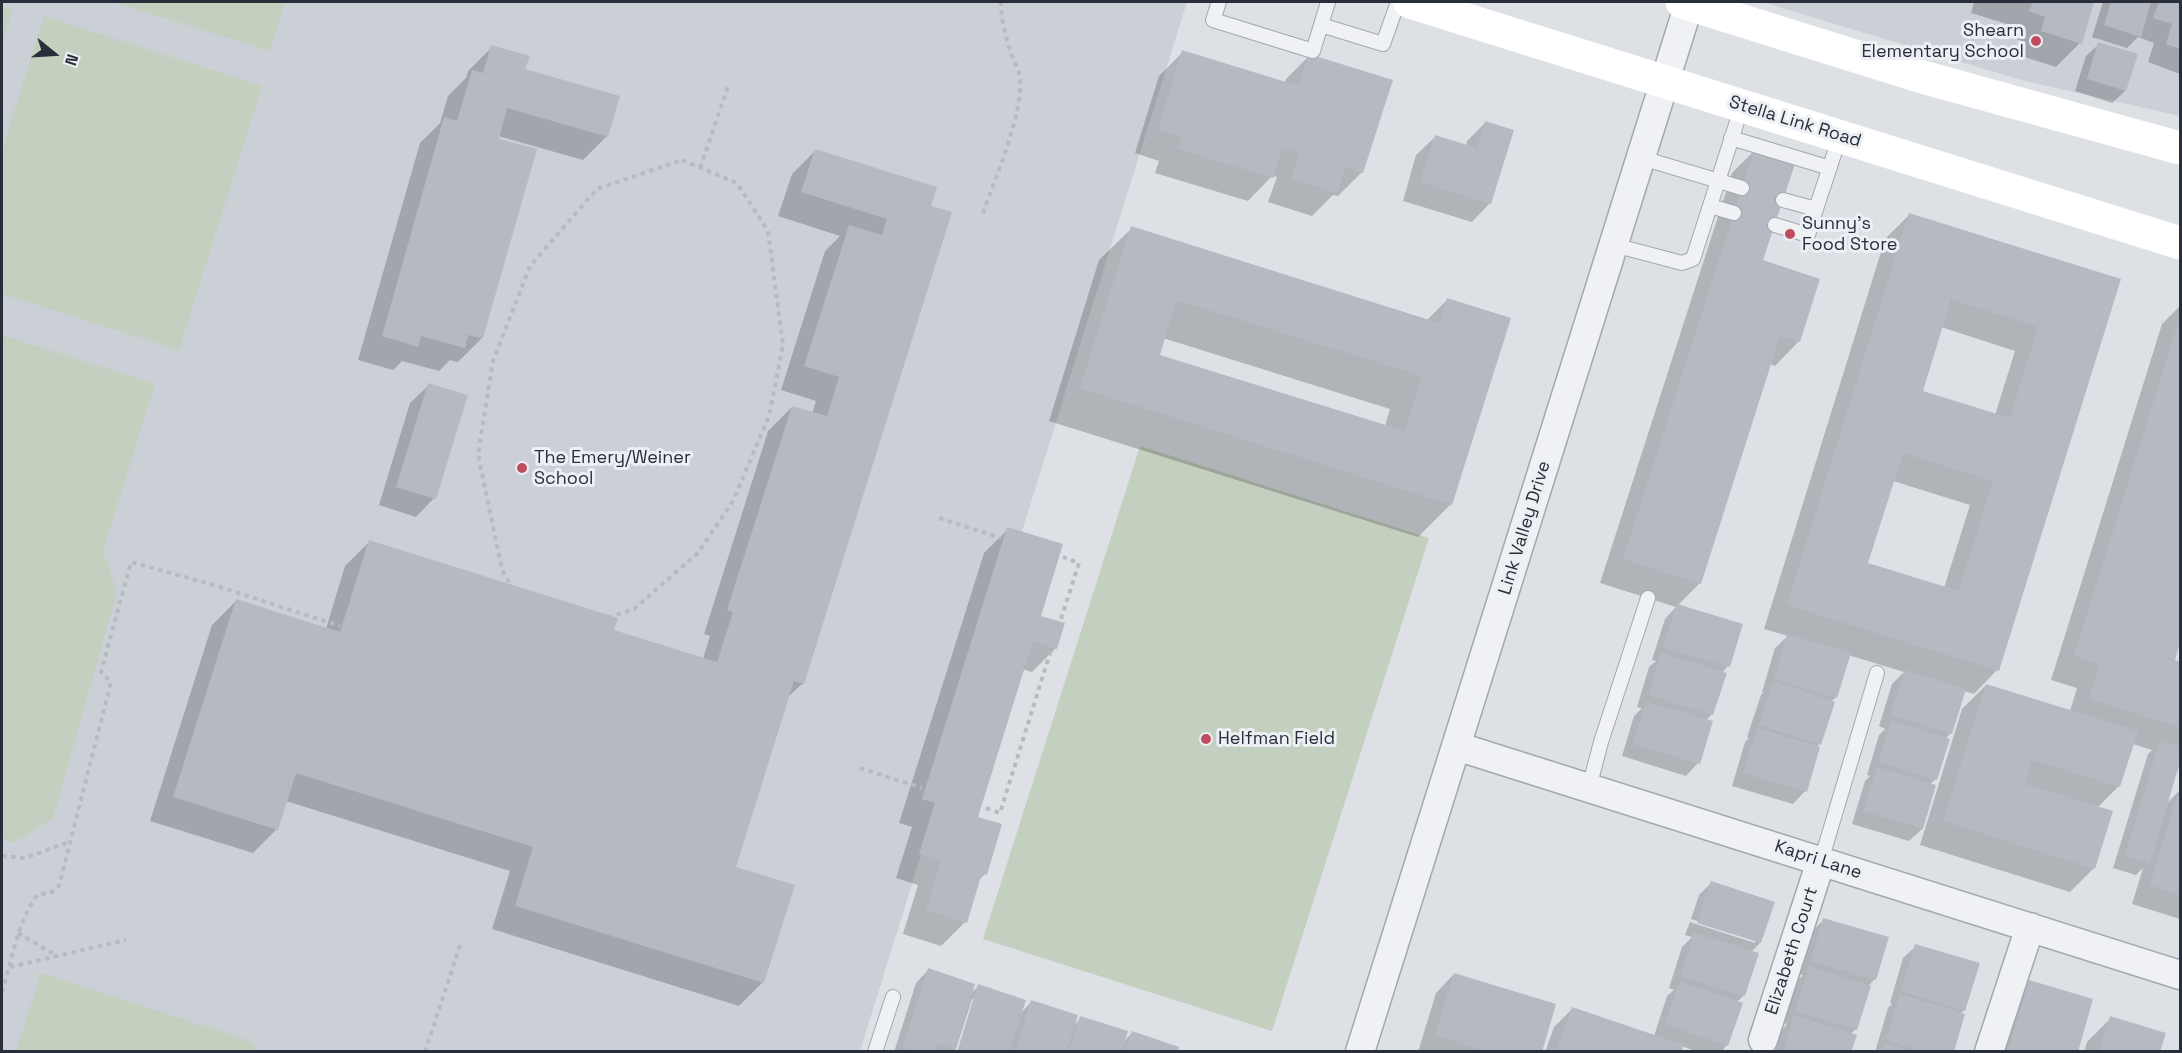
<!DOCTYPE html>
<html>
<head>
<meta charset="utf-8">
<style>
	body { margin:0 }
	#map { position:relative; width:2182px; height:1053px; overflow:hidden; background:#dde0e5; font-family:"Space Grotesk",sans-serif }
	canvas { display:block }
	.frame { position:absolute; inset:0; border:3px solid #282f3b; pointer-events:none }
	.north { position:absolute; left:24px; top:24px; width:60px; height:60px; -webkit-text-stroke:4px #eceff3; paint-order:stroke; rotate:108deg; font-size:16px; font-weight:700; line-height:24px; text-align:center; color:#282f3b }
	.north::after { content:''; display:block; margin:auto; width:21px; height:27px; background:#282f3b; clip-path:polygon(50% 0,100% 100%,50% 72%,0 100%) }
</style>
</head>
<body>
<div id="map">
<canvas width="2182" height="1053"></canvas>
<div class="frame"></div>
<div class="north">N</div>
</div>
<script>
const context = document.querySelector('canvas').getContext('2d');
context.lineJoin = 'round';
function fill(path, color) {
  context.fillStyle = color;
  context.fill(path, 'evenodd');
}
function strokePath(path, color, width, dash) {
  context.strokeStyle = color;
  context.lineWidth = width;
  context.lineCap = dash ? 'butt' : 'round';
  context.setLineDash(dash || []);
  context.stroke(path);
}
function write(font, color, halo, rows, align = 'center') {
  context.font = font + ' "Space Grotesk",sans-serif';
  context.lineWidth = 6;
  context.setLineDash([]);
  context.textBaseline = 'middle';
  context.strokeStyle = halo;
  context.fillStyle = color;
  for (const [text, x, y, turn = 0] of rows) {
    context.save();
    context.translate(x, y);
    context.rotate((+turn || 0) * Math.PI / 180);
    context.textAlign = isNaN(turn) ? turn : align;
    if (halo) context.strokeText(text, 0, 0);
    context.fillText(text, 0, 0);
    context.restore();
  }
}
const built = new Path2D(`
	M2,2H1187L860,1051L2,1052Z
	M1762,2H2180V116L2021,80Z`);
const green = new Path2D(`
	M113,2H285L270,51Z
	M2,6L12,10L2,43Z
	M44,16L262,86L179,350L2,294V150Z
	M2,335L155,384L103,551L117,592L53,818L14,843L2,839Z
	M1140,446L1429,538L1272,1031L983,939Z
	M41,973L248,1040L258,1051H16Z`);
const shadow = new Path2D(`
	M1974,2H2093L2080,43L2056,67L2018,55L2022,41L2006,35L2010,25L1971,13Z
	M2103,2H2180V74L2148,62L2154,43L2138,37L2127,48L2092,37Z
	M2099,44L2125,91L2112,103L2075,91L2086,56Z
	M492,47L607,136L583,160L498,136L482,338L458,362L450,360L439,371L402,361L393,370L358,360L420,143L440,123L448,96L466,78L468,71Z
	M1183,52L1285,83L1286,79L1310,55L1362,172L1338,196L1333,195L1312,216L1268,202L1277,177L1272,176L1248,201L1155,173L1159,161L1135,153L1159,76Z
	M1486,122L1490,203L1472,222L1403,201L1416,155L1435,137L1466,146L1467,141Z
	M1756,149L1761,261L1819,280L1798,342L1775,366L1770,364L1700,583L1677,606L1728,666L1722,673L1712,714L1705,721L1698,763L1686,776L1622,756L1634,716L1642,708L1637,707L1649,667L1656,661L1652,660L1665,619L1676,607L1600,583L1732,173Z
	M816,150L935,188L803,683L787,698L734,868L763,982L739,1006L492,929L510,871L286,801L277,829L253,853L150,821L212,625L236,601L326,629L345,566L369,542L612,631L703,659L710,636L704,634L768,431L792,407L812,413L816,401L781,390L825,251L840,236L778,216L792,174Z
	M1909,215L2119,280L1997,670L1974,694L1964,691L1951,733L1945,739L1936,779L1930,784L1922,829L1909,841L1852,824L1865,781L1870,776L1867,775L1879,735L1885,729L1879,726L1892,684L1904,672L1848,655L1836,697L1831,702L1819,744L1817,747L1805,791L1793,804L1732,786L1745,742L1749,738L1747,737L1761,695L1764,692H1762L1775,648L1788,636L1764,629L1885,239ZM1941,327L2015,351L1995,415L1921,392ZM1893,481L1970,505L1944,588L1866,564Z
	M1132,228L1427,320L1447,300L1451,504L1418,537L1049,421L1099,260ZM1163,338L1390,409L1385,426L1158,356Z
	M2180,306V637L2173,661L2180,663V759L2166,804L2180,790V919L2132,904L2143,868L2136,875L2113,868L2148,754L2152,750L2133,744L2119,786L2097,808L2094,868L2070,892L1920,845L1962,709L1986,685L2070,711L2077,688L2051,680L2162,324Z
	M429,385L434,498L416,517L379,505L410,403Z
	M1008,529L1039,617L1056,648L1032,672L1022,669L976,818L985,874L978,881L965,922L941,946L903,934L918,885L896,878L912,827L899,823L984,553Z
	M1711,883L1760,943L1751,952L1744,995L1736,1003L1727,1045L1721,1052H1697L1682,1046L1680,1052H1545L1554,1027L1572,1009L1654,1036L1667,996L1674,990L1669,988L1682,947L1692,937L1685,935L1690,922L1755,943V940L1691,919L1699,895Z
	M1824,920L1875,979L1869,985L1856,1029L1850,1034V1052H1775L1782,1030L1787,1024L1784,1023L1797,981L1803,975L1799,974L1811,932Z
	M1916,946L1964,1010L1960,1014L1952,1052H1875L1888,1008L1892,1004L1890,1003L1903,958Z
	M928,970L970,994L979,986L1020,1014L1031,1002L1073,1026L1081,1018L1122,1043L1132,1033L1176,1052H959L975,999H972L955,1052H894L916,983Z
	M1454,974L1540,1052H1418L1436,993Z
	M2029,982L2076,1052H1995L2011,1001Z
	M2111,1018L2158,1052H2084L2087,1042Z`);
const building = new Path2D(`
	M2033,2H2094L2082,44L2041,31L2045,17L2029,11Z
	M2111,2H2151L2141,37L2104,25Z
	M2159,2H2180V49L2166,44L2172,24L2153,18Z
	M2098,42L2138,54L2126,91L2087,79Z
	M491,45L530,56L525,69L620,96L608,137L507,108L499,139L537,149L483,338L468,335L465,348L421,336L418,347L382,336L444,117L457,121L472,70L483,73Z
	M1182,50L1299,86L1309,54L1393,80L1363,173L1345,167L1337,193L1291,178L1300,153L1282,148L1273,178L1178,149L1182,137L1158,130Z
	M1485,121L1514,130L1491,204L1420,182L1435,135L1477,148Z
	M1755,148L1796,161L1763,260L1820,279L1800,342L1780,336L1701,584L1623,559Z
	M815,149L937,187L931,206L952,212L804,684L794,681L736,867L795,885L764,983L515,906L533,847L296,773L278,830L173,797L236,599L340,632L369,540L618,618L614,630L717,662L733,612L727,610L792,406L827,416L839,377L804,366L849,225L882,235L887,219L801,192Z
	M1909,213L2121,279L1999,671L1787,605ZM1951,299L2038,327L2010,418L1923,391ZM1903,453L1993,481L1959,591L1868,563Z
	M1131,226L1439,323L1447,298L1511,318L1452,505L1080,388ZM1176,300L1422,376L1405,431L1160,355Z
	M2180,317V642L2175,660L2180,662V727L2089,699L2100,664L2074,656Z
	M428,383L468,395L436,499L396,487Z
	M1007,527L1063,544L1041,616L1065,623L1057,649L1033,641L978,817L1002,824L987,875L982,873L967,923L926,910L941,862L919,854L935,803L922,799Z
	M1677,604L1743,624L1730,667L1663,647Z
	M1787,634L1851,653L1837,698L1774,679Z
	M1661,653L1727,673L1713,715L1649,695Z
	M1905,670L1966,689L1952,734L1890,714Z
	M1773,681L1835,702L1821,745L1759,725Z
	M1986,684L2138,731L2120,787L2032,760L2025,784L2113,811L2095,869L1943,821Z
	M1646,702L1713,721L1700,764L1633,744Z
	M1891,721L1950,739L1937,780L1879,762Z
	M1757,728L1820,747L1807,792L1743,773Z
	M2160,740L2180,747V762L2150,863L2125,856Z
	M1877,767L1936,785L1923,829L1863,811Z
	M2180,788V895L2150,885Z
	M1711,881L1775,902L1761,943L1697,923Z
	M1823,918L1889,937L1876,980L1811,961Z
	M1694,933L1759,953L1745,996L1681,976Z
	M1915,944L1980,963L1965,1011L1901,991Z
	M1809,966L1871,986L1857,1030L1795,1011Z
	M928,968L975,984L955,1049L937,1043L934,1052H916L903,1047Z
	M1454,973L1556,1004L1542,1052H1489L1435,1035Z
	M2029,980L2093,999L2078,1052H2008Z
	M1680,982L1743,1003L1728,1046L1665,1024Z
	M978,984L1026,1000L1009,1052H957Z
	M1900,994L1965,1014L1954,1052H1924L1886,1040Z
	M1031,1000L1078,1015L1066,1052H1015Z
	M1572,1007L1684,1045L1681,1052H1556Z
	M1794,1015L1857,1035L1851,1052H1783Z
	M1080,1016L1128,1031L1121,1052H1069Z
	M2110,1016L2166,1033L2160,1052H2099Z
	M1132,1031L1179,1047L1178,1052H1125Z
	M1885,1043L1909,1051V1052H1882Z`);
const path = new Path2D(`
	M682,160L737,183L768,231L783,345L769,416L733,501L698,553L634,609L571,630L524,610L502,570L478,454L493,361L530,266L597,189Z
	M700,168L729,84
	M983,213C995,178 1024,112 1020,78C1019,70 1015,63 1012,56C1006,38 1001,21 1001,2
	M939,518L1001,538
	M1061,619L1079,563L1063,557
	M860,768L922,788
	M986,808L1000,813L1051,650
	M2,856L25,858L69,842
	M18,933L57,956
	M10,967L126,940
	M2,992C12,960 17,923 37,895L52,892L59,886L111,682L101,672L131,562L217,586L340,626
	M425,1052L460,945`);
const lane = new Path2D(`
	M1219,2L1213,20L1313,51L1321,25
	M1328,2L1321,25L1383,44L1398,2
	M1731,138L1830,168
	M1642,158L1742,188
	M1783,200L1816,209L1840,136
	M1710,206L1734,213
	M1775,225L1808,235L1816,209
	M1614,245L1682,263L1693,259L1742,106
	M1589,788L1601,742L1648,598
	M1821,861L1877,673
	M875,1052L893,997`);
const street = new Path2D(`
	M1456,746L2180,975
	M1763,1040L1821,861
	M1360,1052L1689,4
	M1989,1052L2030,927`);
const secondary = new Path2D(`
	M1410,2L2180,243
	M1682,2L1919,76L2180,148`);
const markers = [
	[2036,41,6,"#c14c5f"],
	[1790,234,6,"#c14c5f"],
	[522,468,6,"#c14c5f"],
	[1206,739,6,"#c14c5f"]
];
const poiNames = [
	["Shearn",2024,31,"right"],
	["Elementary School",2024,52,"right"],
	["Sunny's",1802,224],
	["Food Store",1802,245],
	["The Emery/Weiner",534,458],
	["School",534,479],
	["Helfman Field",1218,739]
];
const streetNames = [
	["Stella Link Road",1795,122,17],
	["Link Valley Drive",1525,528,-73],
	["Kapri Lane",1818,860,18],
	["Elizabeth Court",1792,951,-72]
];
fill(built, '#cbd0d7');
fill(green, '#c3cfbf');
fill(shadow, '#0003');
fill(building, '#b5bac2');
strokePath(lane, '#a3a7af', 16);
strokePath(street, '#a3a7af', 31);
strokePath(path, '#b7bbc0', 4, [4.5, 4.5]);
strokePath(lane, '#eff1f4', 14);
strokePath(street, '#eff1f4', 28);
strokePath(secondary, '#fff', 33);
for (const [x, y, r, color] of markers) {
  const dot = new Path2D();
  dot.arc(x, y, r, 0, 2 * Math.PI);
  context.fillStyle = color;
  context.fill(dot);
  strokePath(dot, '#eceff3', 2);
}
write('18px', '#282f3b', '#eceff3', poiNames, 'left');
write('18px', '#282f3b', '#eceff3', streetNames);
</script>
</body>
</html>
